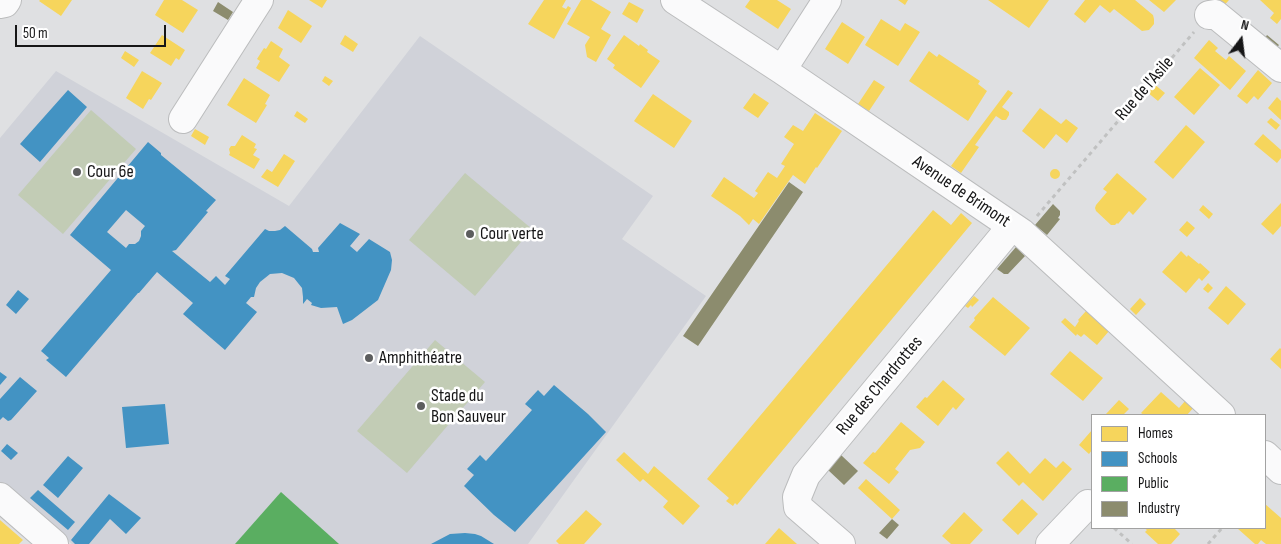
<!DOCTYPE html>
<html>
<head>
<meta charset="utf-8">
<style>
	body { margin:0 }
	#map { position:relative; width:1281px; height:544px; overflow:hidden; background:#dfe0e2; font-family:"Sofia Sans Condensed",sans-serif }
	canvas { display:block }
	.legend { position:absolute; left:1091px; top:414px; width:175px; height:115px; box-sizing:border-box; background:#fff; border:1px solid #a2a2a2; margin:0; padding:6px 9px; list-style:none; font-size:15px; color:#161617 }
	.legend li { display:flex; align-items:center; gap:10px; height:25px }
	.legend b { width:25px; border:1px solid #a2a2a2 }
	.north { position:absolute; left:1216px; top:15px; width:50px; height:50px; -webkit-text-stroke:4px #fff; paint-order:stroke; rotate:15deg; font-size:14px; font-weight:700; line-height:20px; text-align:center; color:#161617 }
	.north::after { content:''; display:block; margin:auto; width:18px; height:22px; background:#161617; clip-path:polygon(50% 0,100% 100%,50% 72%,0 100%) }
	.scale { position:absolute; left:15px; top:25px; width:151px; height:22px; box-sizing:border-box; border:2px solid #161617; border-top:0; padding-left:6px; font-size:15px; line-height:18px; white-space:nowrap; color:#161617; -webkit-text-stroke:4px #fff; paint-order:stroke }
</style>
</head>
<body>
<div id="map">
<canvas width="1281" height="544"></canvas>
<ul class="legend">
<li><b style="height:14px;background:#f6d55c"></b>Homes</li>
<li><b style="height:14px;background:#4393c3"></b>Schools</li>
<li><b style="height:14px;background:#5aae61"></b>Public</li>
<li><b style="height:14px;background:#8c8c6e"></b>Industry</li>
</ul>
<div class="north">N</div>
<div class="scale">50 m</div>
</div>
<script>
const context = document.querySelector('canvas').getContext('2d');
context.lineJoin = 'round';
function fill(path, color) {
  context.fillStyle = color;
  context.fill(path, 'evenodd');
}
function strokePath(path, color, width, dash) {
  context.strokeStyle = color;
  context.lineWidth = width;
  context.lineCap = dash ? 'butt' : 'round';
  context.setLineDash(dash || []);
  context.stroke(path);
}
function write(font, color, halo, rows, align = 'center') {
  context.font = font + ' "Sofia Sans Condensed",sans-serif';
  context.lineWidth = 5;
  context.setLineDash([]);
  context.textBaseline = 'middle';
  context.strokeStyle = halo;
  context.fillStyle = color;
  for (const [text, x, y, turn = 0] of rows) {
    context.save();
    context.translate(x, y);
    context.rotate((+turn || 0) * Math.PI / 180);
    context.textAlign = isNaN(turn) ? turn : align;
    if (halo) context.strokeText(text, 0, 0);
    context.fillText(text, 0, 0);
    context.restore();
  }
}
const built = new Path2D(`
	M420,36L653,196L622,239L706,296L528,544H72L0,482V138L56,71L289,206Z`);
const green = new Path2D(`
	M91,110L136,149L63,234L18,195Z
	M465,173L532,229L475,296L409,240Z
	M435,340L485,382L407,473L357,431Z`);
const homes = new Path2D(`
	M40,0H72L61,16L39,1Z
	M164,0H182L198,10L183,33L155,15Z
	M309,0H327L322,8Z
	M544,0H566L562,7L566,9L568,6L571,8L554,39L528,24Z
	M581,0H591L611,12L601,29L611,35L596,62L587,57L585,45L590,37L567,24Z
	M750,0H777L791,9L778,29L745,7Z
	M898,0H908L905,5Z
	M988,0H1049L1029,28Z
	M1085,0H1135L1153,15L1154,19V24L1149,30L1142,31L1114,9L1110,13L1100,5L1085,23L1074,14Z
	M1149,0H1176L1164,12Z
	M1212,0H1229L1220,10L1210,2Z
	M1260,0H1281V19L1277,24L1270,18L1274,13Z
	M629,2L644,10L637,23L622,14Z
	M288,10L312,26L301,43L278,28Z
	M881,19L900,31L905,23L920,32L898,66L865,45Z
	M842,22L865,37L848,64L825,49Z
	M162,35L185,50L179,60L176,58L171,66L150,53Z
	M345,35L358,44L353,52L340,44Z
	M624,35L639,46L640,44L648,50L647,52L660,61L641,88L613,68L615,65L607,59Z
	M1209,40L1218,48L1215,51L1226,60L1229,56L1246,71L1230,90L1194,58Z
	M271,41L283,49L279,57L290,65L279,82L256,68L260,61L257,59L264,48L266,49Z
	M125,51L139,60L134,67L121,58Z
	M929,51L937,57L939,54L980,81L978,84L987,91L968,121L909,81Z
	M1200,68L1220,85L1194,115L1174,97Z
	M1258,70L1272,83L1258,100L1254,96L1247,104L1237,96Z
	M142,71L162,83L151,100L149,99L143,109L126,98Z
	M325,76L333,81L329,86L322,81Z
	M244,78L270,95L265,104L267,105L256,123L227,105Z
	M874,80L885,87L869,111L858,104Z
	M1154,84L1165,93L1158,101L1147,92Z
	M1008,90L1013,93L1002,107L1009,112V115L1006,120H1002L996,116L975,145L979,147L961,173L951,166Z
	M754,93L769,103L758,118L743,108Z
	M653,94L692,121L674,148L634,121Z
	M1277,97L1281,101V120L1268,108Z
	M1040,108L1061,124L1066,119L1078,128L1067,143L1056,134L1044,149L1022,131Z
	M297,111L308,119L305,123L294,116Z
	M815,113L842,131L817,168L816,167L805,184L793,175L759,224L753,219L749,225L740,216L711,196L724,177L754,198L758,193L755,191L768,172L777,178L785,166L781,164L794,144L784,137L793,125L803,131Z
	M1271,118L1280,125L1276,130L1267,122Z
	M1186,125L1205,142L1173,179L1154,162Z
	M195,129L209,137L205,145L191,136Z
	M1263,134L1281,150V158L1277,163L1254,144Z
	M242,135L256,144L254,148L257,149L253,155L260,159L254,169L229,155L230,153L229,149L231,146H235Z
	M284,154L295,161L278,187L261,177L267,169L272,172Z
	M1050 174a5 5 0 1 1 10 0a5 5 0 1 1-10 0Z
	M1117,173L1147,199L1133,215L1129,211L1118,224L1117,223L1115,225H1111L1096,211L1095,208L1096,205L1107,192L1103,189Z
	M1281,203V226L1273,235L1261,224Z
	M1203,205L1213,214L1209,219L1199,210Z
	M933,210L951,225L961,213L972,223L737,505L735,503L733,506L726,501L729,498L707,479Z
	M1187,221L1195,228L1187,237L1179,230Z
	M1181,251L1187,257L1188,255L1199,264L1200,263L1210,272L1202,281L1199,278L1186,293L1162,272Z
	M1208,283L1213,288L1208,293L1203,289Z
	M1226,286L1246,304L1228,325L1208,308Z
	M974,296L979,300L972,307L971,305L968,308L965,306Z
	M993,297L1030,328L1005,356L969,327L975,320L974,318Z
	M1140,298L1146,304L1136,315L1130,309Z
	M1086,311L1109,331L1097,345L1084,334L1081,337L1077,334L1076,336L1061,322L1065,318L1075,327L1079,321L1078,320Z
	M1280,348L1281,349V369L1270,359Z
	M1070,351L1103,378L1083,401L1050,374Z
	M943,380L965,399L956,410L953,407L938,426L916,407L925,397L927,398Z
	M1161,392L1179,408L1186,400L1194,407L1187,415H1144L1141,413Z
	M1119,400L1129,409L1123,415H1107L1106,414Z
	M901,422L925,442L920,448L910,450L895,469L899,472L889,484L863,463L873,452L875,453Z
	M1092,430V450L1089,454L1079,445Z
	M1008,451L1030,474L1045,458L1056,468L1063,461L1072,469L1043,501L1023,482L1019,486L996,463Z
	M624,452L648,474L654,466L700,506L683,525L663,507L668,501L643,479L640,482L616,460Z
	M866,479L900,510L892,519L858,488Z
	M1022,499L1038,514L1018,535L1002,520Z
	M1265,504L1281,518V544H1266L1261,540L1258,544H1255L1237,528H1265Z
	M586,510L602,524L584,544H559L556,541Z
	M964,512L983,530L970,544H951L942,536Z
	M0,520L23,540L19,544H0Z
	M779,528L797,544H765Z
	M1144,528H1174L1180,534L1171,544H1158L1145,532L1147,530Z`);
const schools = new Path2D(`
	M68,90L87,107L40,162L20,144Z
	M148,142L161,153V155L216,200L206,211L208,212L176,250L172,251L210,282L216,276L225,285L230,279L225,276L265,229L269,231H275L280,230L285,226L312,249L313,252H319L318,248L340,223L360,234L350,246L357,252L369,239L390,252L392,260L391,270L378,300L352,320L343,324L337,307L321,308L311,305L312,303L307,299L303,304V297L302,288L294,278L282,273L270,274L260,282L256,288L254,297H251L246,303L257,312L225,350L183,314L193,303L157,272L139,293H138L66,377L46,360L49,358L41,351L111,270L70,235ZM126,210L145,226L141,231V236L139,241L135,244H129L126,248L107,232Z
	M18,290L29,299L16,314L6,305Z
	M0,372L7,377L0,385Z
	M20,377L37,391L11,420L8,421L3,417L0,420V399Z
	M554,385L588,414L606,432L515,532L494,515L464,486L474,475L467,469L480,455L486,461L532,410L525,404L538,390L544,396Z
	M165,404L169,444L126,448L122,407Z
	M7,444L18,453L11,460L1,451Z
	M68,456L83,468L58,498L43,485Z
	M38,490L75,522L68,530L30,498Z
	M109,494L141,518L126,534L110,519L89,544H75L71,540Z
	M465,533L475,534L481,536L494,544H431L450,534Z`);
const public = new Path2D(`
	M281,492L339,544H235Z`);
const industry = new Path2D(`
	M218,2L233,12L228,20L213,11Z
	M1267,35L1279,45L1271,54L1260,45Z
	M789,182L803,192L698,346L683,336Z
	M1053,204L1060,211V215L1058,218L1060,219L1047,235L1035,225Z
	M1016,247L1025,256L1008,274H1004L997,269Z
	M841,455L858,471L844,485L828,470Z
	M892,519L899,525L887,539L879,533Z`);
const path = new Path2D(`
	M1037,216L1194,32
	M1114,528L1132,544
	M1208,544L1222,528`);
const minor = new Path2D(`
	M675,0L782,70L1022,233L1221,415
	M0,4L5,3L7,0
	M1209,15L1215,14L1281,68
	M782,70L827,0
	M183,119L259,0
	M1265,455L1281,470
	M0,497L54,544
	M841,544L798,507L797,497L806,475L1011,227
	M1050,544L1088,504`);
const markers = [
	[77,172,5,"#5c5d5e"],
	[470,234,5,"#5c5d5e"],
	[369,358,5,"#5c5d5e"],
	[421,406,5,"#5c5d5e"]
];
const streetNames = [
	["Rue de l'Asile",1145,89,-49],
	["Avenue de Brimont",961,192,34],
	["Rue des Chardrottes",880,386,-50]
];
const poiNames = [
	["Cour 6e",87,172],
	["Cour verte",480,234],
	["Amphithéatre",379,358],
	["Stade du",431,396],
	["Bon Sauveur",431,417]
];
fill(built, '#d0d2d9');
fill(green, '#c2ccb5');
fill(homes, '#f6d55c');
fill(schools, '#4393c3');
fill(public, '#5aae61');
fill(industry, '#8c8c6e');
strokePath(minor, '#bbbcbd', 30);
strokePath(path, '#c0c1c1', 3, [4, 4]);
strokePath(minor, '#fafafb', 28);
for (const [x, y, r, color] of markers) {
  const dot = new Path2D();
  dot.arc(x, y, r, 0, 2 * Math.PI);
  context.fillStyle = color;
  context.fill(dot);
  strokePath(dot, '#fff', 2);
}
write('18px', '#161617', '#fff', streetNames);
write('18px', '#161617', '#fff', poiNames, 'left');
</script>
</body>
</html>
